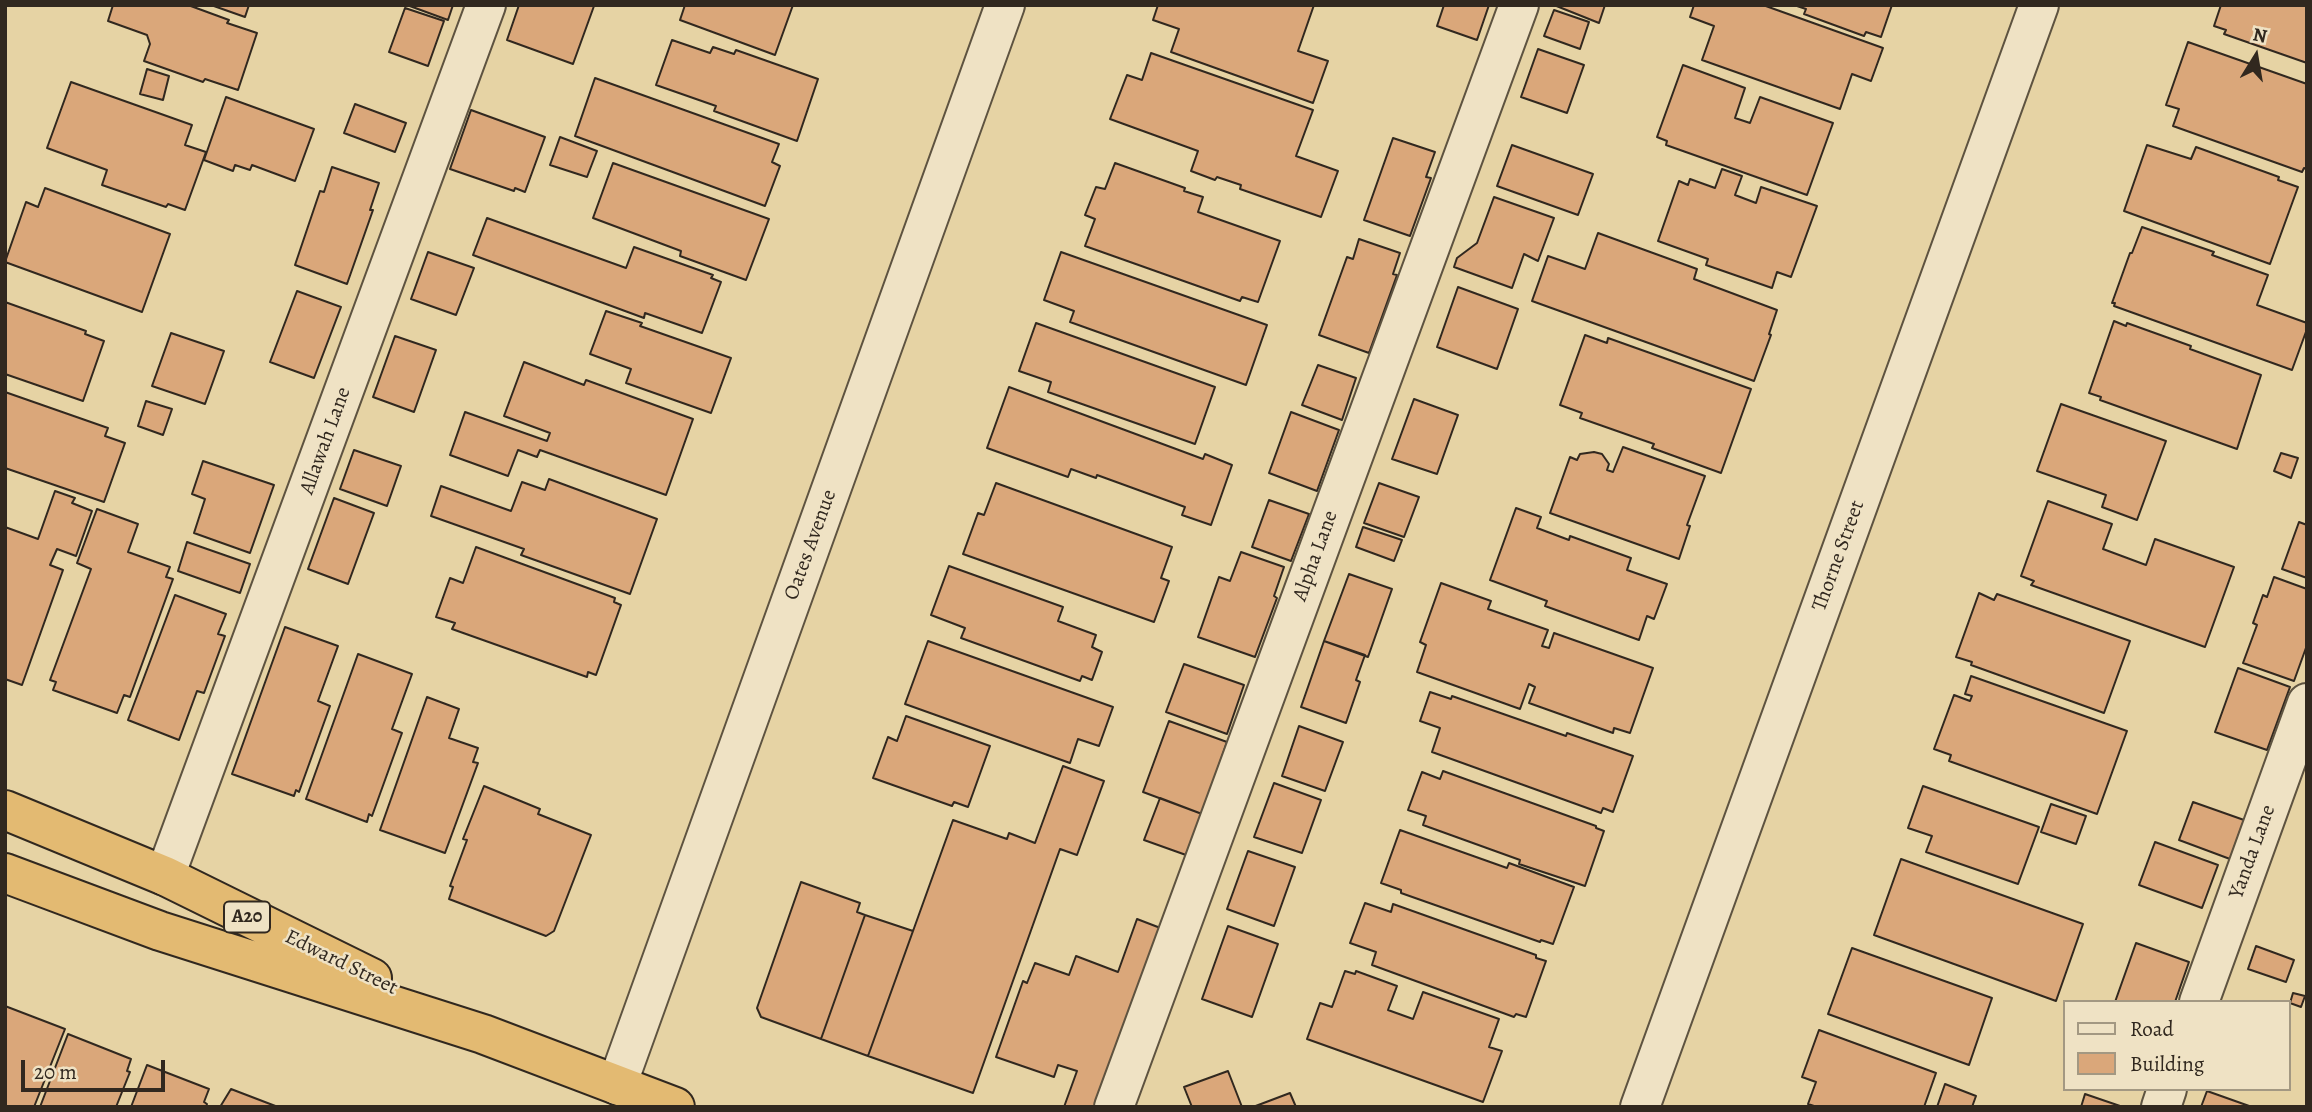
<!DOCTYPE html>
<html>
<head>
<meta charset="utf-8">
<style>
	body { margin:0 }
	#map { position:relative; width:2312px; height:1112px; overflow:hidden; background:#e6d3a4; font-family:Alegreya,serif }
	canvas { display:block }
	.frame { position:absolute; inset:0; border:7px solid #31281f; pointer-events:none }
	.legend { position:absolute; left:2063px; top:1000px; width:228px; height:91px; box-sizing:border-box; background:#efe2c4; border:2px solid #a39882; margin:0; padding:9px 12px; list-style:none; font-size:21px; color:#31281f }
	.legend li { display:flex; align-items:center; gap:14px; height:35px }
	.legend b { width:35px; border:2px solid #a39882 }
	.north { position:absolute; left:2221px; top:21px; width:70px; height:70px; -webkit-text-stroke:5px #efe2c4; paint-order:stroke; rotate:11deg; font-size:19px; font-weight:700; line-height:28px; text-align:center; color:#31281f }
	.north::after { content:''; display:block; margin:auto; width:24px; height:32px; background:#31281f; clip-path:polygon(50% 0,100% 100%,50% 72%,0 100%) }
	.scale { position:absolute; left:21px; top:1060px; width:144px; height:32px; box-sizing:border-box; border:4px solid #31281f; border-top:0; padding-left:9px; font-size:21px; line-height:24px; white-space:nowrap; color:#31281f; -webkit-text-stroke:5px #efe2c4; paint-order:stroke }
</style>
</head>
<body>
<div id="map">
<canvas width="2312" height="1112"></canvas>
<div class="frame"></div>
<ul class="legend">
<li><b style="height:9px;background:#efe2c4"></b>Road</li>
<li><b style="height:19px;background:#daa77a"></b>Building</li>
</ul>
<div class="north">N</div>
<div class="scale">20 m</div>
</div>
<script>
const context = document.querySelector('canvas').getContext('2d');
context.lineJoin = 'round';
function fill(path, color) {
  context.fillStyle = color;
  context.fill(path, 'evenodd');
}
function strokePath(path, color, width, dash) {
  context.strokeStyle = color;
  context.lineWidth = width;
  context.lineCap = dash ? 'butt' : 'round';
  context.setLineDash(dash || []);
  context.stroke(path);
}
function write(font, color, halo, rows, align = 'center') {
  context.font = font + ' Alegreya,serif';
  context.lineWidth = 5;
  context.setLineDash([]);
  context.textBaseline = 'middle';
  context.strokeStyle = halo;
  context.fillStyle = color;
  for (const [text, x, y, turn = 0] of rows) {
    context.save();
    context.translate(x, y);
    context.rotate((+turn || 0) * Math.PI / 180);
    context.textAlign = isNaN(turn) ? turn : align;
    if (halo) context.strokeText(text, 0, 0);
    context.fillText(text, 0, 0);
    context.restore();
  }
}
const building = new Path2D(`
	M113,5H188L229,20L227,23L257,33L238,90L205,79L203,82L144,61L150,44L147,35L108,21Z
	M211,5H249L245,17Z
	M407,5H453L448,20Z
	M519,5L594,6L573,64L507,40Z
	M685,5H793L775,55L680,20Z
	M1158,5H1314L1298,51L1328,61L1313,103L1171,52L1179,29L1153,20Z
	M1444,5H1489L1477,40L1437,26Z
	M1554,5H1605L1599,23Z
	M1694,5H1763L1883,48L1871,81L1852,74L1840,109L1702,60L1714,26L1690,17Z
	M1794,5H1892L1881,37L1866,32L1864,36L1804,14L1806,9Z
	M2221,5H2307V63L2224,34L2226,30L2214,26Z
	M405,8L444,21L428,66L389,52Z
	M1554,10L1589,22L1580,49L1544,36Z
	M672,40L710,53L713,47L734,54L736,50L818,79L797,141L714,111L716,106L656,85Z
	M2188,42L2307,84V169L2304,168L2302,172L2173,126L2179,109L2166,105Z
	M1538,49L1584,65L1567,113L1521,97Z
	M1151,53L1313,110L1296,156L1338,171L1321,217L1240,189L1241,185L1217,177L1215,180L1191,171L1198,151L1110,119L1127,75L1142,80Z
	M1683,65L1745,88L1735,118L1750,123L1760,97L1833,123L1807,195L1666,145L1667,141L1657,137Z
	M147,69L169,76L163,100L140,94Z
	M595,78L779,144L772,162L780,166L765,206L575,136Z
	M71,82L192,125L185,145L206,152L185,210L168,204L166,207L102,185L107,170L47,148Z
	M226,97L314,129L295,181L252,165L250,170L235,165L233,171L204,160Z
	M355,104L406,123L395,152L344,133Z
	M471,110L545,137L525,192L515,188L514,191L450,169Z
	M560,137L597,151L587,177L550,165Z
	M1393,138L1435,152L1426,177L1431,178L1410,236L1364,220Z
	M1512,145L1593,174L1578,215L1497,186Z
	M2147,145L2191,159L2196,147L2279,177L2278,180L2298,187L2270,264L2124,211Z
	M613,163L769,219L746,280L680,256L681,251L593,218Z
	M1115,163L1185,188L1184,191L1203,197L1198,212L1280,241L1258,302L1242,297L1240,301L1085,246L1095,219L1085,215L1096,187L1105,189Z
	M332,167L379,183L370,210H373L347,284L295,265L320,191L324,192Z
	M1722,169L1742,176L1735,195L1756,203L1761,187L1817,206L1791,277L1777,272L1772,288L1706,265L1708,259L1658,241L1679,181L1688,185L1690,179L1715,188Z
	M45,188L170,234L142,312L5,262L26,202L38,207Z
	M1494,197L1554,218L1538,261L1524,254L1512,288L1454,267L1457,258L1477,243Z
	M487,218L626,268L634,247L713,275L711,278L721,282L702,333L645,313L644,318L473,255Z
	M2142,227L2214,252L2212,255L2268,275L2257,305L2307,323V329L2292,370L2114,306L2115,303H2112L2130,253H2132Z
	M1598,233L1697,269L1694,279L1777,310L1769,334L1771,335L1754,381L1532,301L1548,256L1585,269Z
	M1359,239L1400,253L1393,274L1397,275L1369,353L1319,335L1347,257L1353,259Z
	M428,252L474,268L456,315L411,299Z
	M1061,252L1267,325L1246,385L1070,322L1074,311L1044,300Z
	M1458,287L1518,309L1497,369L1437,347Z
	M297,291L341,307L314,378L270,362Z
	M5,302L86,331L85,334L104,341L83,401L5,374Z
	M606,311L642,323L640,326L731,358L711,413L626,383L631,369L590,354Z
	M2114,321L2126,326L2127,323L2191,346L2190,349L2261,375L2237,449L2100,400L2101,397L2089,393Z
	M1036,323L1215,387L1195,444L1048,392L1051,382L1019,371Z
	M171,333L224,351L205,404L152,386Z
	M1585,335L1607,343L1608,338L1751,389L1721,473L1652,448L1654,444L1580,418L1582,413L1560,405Z
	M395,336L436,350L414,412L373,397Z
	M524,362L584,385L586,380L693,419L666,495L540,450L537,457L518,450L508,476L450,455L465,412L547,441L550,433L504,416Z
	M1318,365L1356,378L1342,420L1302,405Z
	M1009,387L1203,459L1205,454L1232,465L1211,525L1182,515L1185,507L1097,475L1096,478L1071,469L1068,477L987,448Z
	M5,392L108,428L105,436L125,443L104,502L5,468Z
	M1414,399L1458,415L1437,474L1392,459Z
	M146,401L172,409L163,435L138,426Z
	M2061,404L2166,441L2137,520L2102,507L2106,495L2037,471Z
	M1291,412L1339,430L1317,491L1269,473Z
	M1623,447L1705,476L1687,525L1690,526L1679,559L1550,513L1570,457L1577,460L1580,454L1594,452L1602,454L1609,464L1607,470L1613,472Z
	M354,450L401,466L387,506L340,489Z
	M2281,453L2298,458L2291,478L2274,471Z
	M203,461L274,485L250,553L194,533L205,499L192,494Z
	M549,479L657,519L630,594L521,555L524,549L431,516L441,486L511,511L522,482L545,490Z
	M996,483L1172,547L1161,578L1169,581L1154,622L963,554L978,513L984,515Z
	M1379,483L1419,497L1404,537L1364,523Z
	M55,491L75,498L72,503L92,511L76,556L57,549L50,565L63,570L22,685L5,679V527L38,539Z
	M334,498L374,513L348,584L308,569Z
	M1269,500L1309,514L1291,561L1252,547Z
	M2048,501L2112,524L2103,549L2146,565L2155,539L2234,567L2205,647L2031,585L2034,581L2021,576Z
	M1516,508L1541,517L1537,528L1569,540L1570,536L1631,558L1627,570L1667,584L1654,619L1647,616L1639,640L1545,606L1547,601L1490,580Z
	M97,509L138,524L128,552L170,567L166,577L173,579L130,697L124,695L117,713L53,690L56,682L50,680L91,569L77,563Z
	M2299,522L2307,525V578L2282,569Z
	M1363,527L1402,540L1394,561L1356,547Z
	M187,542L250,564L240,593L178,571Z
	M476,547L615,598L614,602L621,605L596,675L588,672L587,677L452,629L455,623L436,617L450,578L463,583Z
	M1241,552L1284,567L1274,596L1277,598L1255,657L1198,637L1219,577L1230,581Z
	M949,566L1063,607L1058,621L1096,635L1092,647L1102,652L1092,680L1082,676L1080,681L961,638L965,628L931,615Z
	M1349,574L1392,589L1368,657L1324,641Z
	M2274,577L2307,589V645L2294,681L2243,663L2257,625L2253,623L2263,595L2267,597Z
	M1441,583L1491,601L1488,609L1548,630L1542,646L1549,648L1554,633L1653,668L1630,733L1614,728L1613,733L1529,703L1535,687L1529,684L1520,709L1417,672L1426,645L1420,642Z
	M1979,593L1994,600L1997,594L2130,641L2104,713L1971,665L1972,662L1956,657Z
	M175,595L226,614L218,634L225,636L204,693L197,691L179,740L128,720Z
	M285,627L338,646L318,701L330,706L299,792L296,790L294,796L232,774Z
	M928,641L1113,707L1099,746L1078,739L1070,763L905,704Z
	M1324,641L1365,655L1356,680L1360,682L1346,723L1301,707Z
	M358,654L412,674L392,729L402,733L372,816L369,814L367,822L306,799Z
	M1184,664L1244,685L1227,734L1166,712Z
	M2238,668L2290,687L2267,750L2215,732Z
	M1971,676L2127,731L2097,814L1949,761L1951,755L1934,749L1954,695L1970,701L1972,696L1965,694Z
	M1430,692L1451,699L1452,696L1566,736L1567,733L1633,756L1613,812L1603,808L1601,813L1432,752L1440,728L1420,721Z
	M427,697L459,709L449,738L478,748L473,762L478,763L445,853L380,830Z
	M906,716L990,746L968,807L954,802L952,806L873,778L888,737L897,741Z
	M1169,721L1227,742L1202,814L1143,792Z
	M1299,726L1343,742L1325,791L1282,776Z
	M1063,766L1104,781L1077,855L1060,849L973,1093L868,1056L953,820L1007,839L1009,833L1035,843Z
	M1443,771L1596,826V828L1604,831L1585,886L1519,864L1520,860L1423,825L1426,816L1408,810L1422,772L1440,779Z
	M1274,783L1321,800L1302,853L1254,837Z
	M484,786L540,809L538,814L591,835L554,931L546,936L449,899L453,887L450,886L467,840L463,839Z
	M1923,786L2039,827L2018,884L1926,852L1932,836L1908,828Z
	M1160,798L1202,814L1186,855L1144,840Z
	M2193,802L2244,820L2230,859L2179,840Z
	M2051,804L2086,816L2076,844L2041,832Z
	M1400,830L1507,868L1509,863L1574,887L1553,944L1541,940L1540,942L1401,893V890L1381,883Z
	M2155,842L2218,865L2202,908L2139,885Z
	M1248,851L1295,867L1274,926L1227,909Z
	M1901,859L2083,924L2056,1001L1874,935Z
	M801,882L860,903L857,912L865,915L821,1039L761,1017L757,1008Z
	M1365,903L1391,912L1393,904L1536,955V958L1546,961L1526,1017L1516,1014L1514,1017L1372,965L1376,952L1350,943Z
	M865,915L913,931L868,1056L821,1039Z
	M1137,919L1163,929L1100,1107H1064L1077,1071L1058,1065L1054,1077L996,1057L1023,981L1027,983L1035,963L1069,975L1076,956L1118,972Z
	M1228,926L1278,944L1252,1017L1202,999Z
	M2136,943L2189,962L2175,1002H2115Z
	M2256,946L2294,960L2286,982L2248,969Z
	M1852,948L1992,998L1969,1065L1828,1014Z
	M1345,971L1355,974L1356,971L1397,986L1388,1010L1413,1019L1423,992L1499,1019L1489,1047L1502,1051L1483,1102L1307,1039L1320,1003L1332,1007Z
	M2293,993L2305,996L2301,1007L2290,1003Z
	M5,1006L65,1029L34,1107H5Z
	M1819,1030L1936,1073L1924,1107H1817L1808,1104L1816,1082L1802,1077Z
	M68,1034L131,1059L127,1071L130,1072L116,1107H40Z
	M147,1065L209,1089L204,1102L207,1104L206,1107H131Z
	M1228,1071L1242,1107H1192L1184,1087Z
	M1945,1084L1976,1096L1972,1107H1937Z
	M231,1089L278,1107H220Z
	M2207,1091L2252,1107H2201Z
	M1290,1093L1296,1107H1253Z
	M2085,1094L2123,1107H2081Z`);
const minor = new Path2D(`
	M165,876L486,5
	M2199,1002L2307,703
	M617,1085L1005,5
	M1114,1107L1519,5
	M1640,1107L2039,5
	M2161,1107L2167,1089`);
const highway = new Path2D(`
	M5,810L165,876L372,978
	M5,873L160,931L483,1034L675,1107`);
const shields = [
	[247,917,46]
];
const shieldNames = [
	["A20",247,917]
];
const streetNames = [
	["Allawah Lane",326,441,-70],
	["Oates Avenue",811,545,-70],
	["Alpha Lane",1316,556,-70],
	["Thorne Street",1839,556,-70],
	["Yanda Lane",2253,852,-70],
	["Edward Street",341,963,26]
];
fill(building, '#daa77a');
strokePath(building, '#31281f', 2);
strokePath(minor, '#5e5340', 42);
strokePath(highway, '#31281f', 42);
strokePath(minor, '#efe2c4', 38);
strokePath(highway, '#e3ba72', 38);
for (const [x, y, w] of shields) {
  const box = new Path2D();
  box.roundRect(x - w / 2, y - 15.5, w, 31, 5);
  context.fillStyle = '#efe2c4';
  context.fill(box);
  strokePath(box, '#31281f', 2);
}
write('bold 19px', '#31281f', null, shieldNames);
write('21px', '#31281f', '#efe2c4', streetNames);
</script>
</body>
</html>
